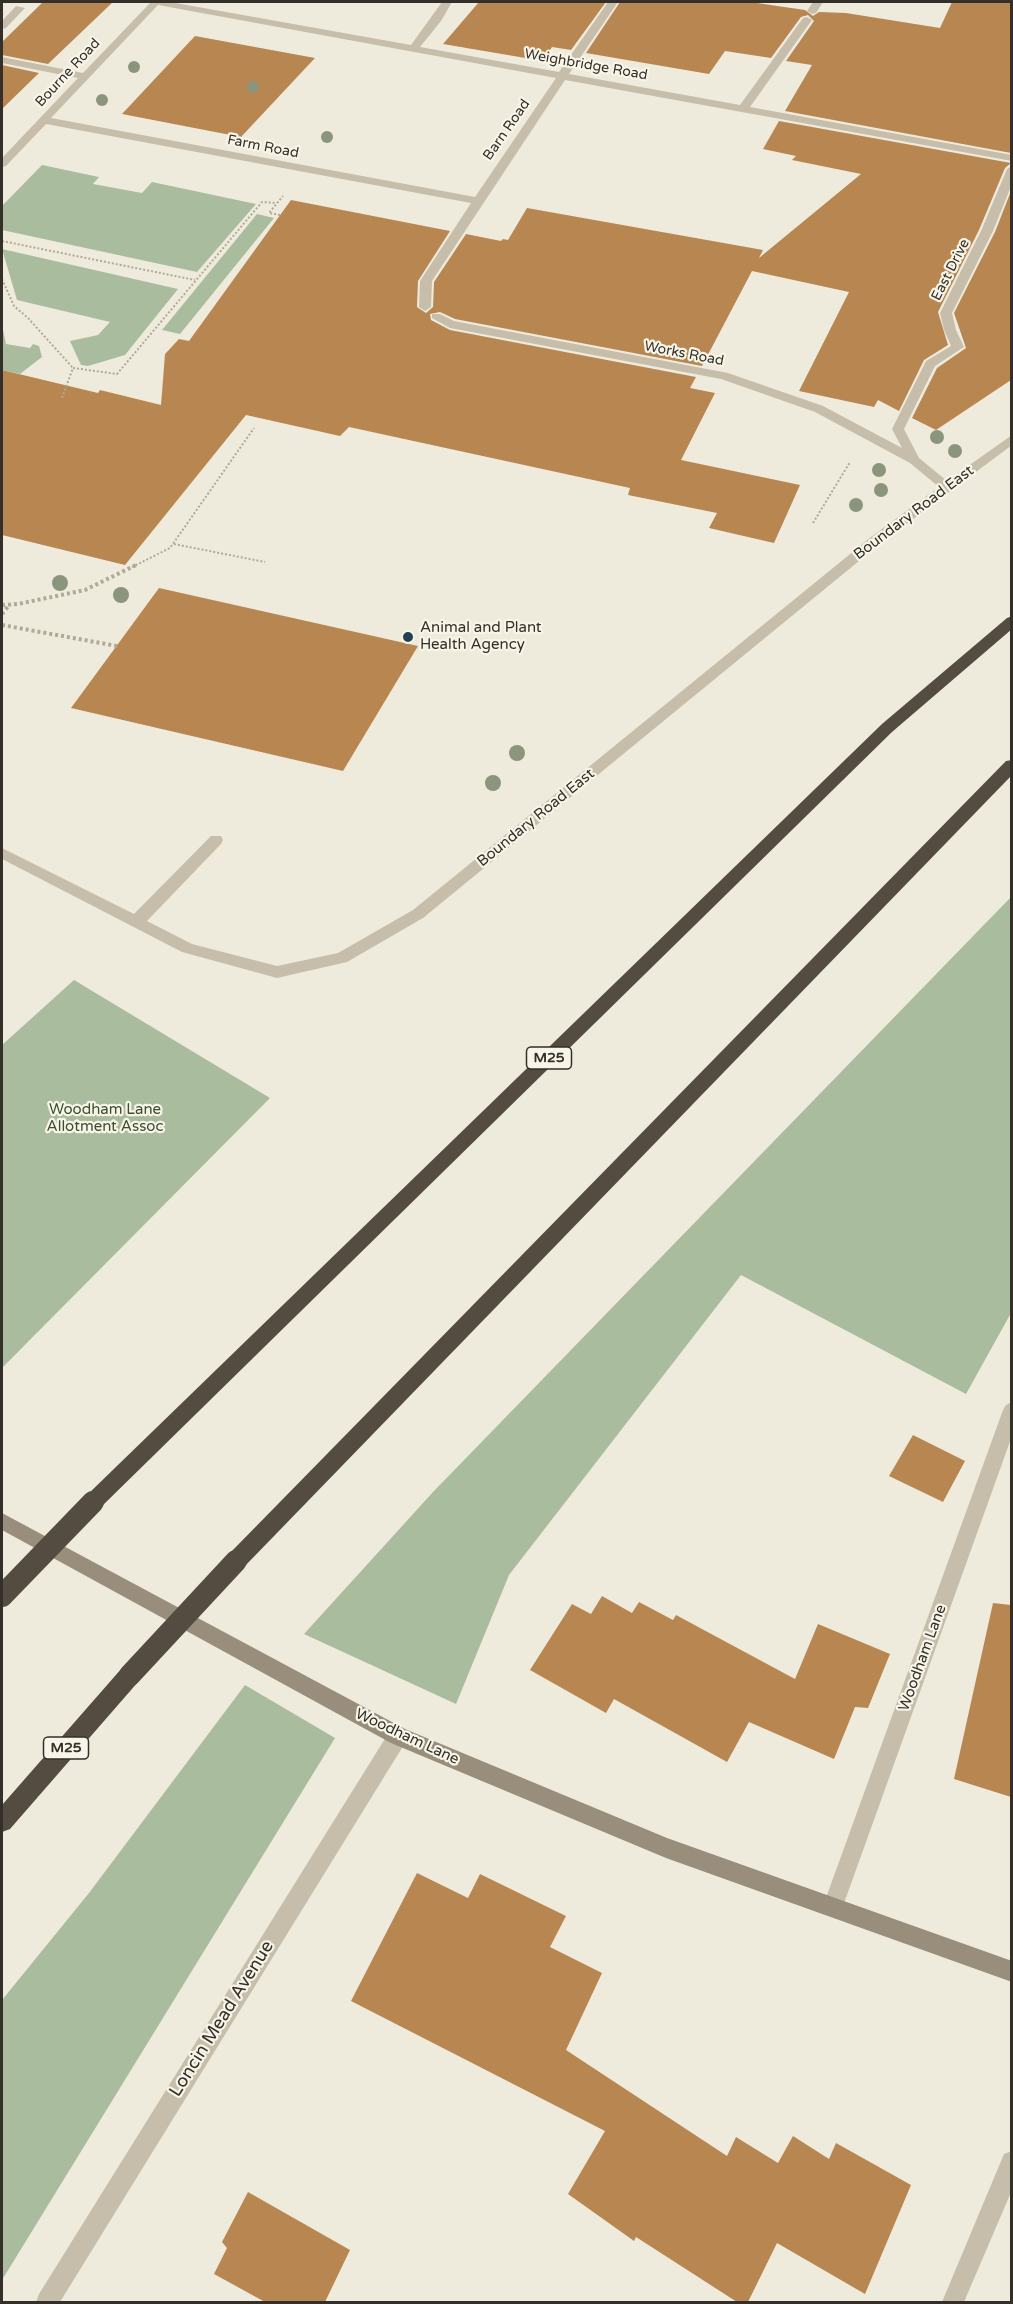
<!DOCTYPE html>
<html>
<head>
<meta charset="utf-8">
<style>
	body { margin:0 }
	#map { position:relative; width:1013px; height:2304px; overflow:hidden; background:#efebdc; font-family:"Varela Round",sans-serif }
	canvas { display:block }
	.frame { position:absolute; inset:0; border:3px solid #342f28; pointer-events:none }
</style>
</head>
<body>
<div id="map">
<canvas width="1013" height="2304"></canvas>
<div class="frame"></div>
</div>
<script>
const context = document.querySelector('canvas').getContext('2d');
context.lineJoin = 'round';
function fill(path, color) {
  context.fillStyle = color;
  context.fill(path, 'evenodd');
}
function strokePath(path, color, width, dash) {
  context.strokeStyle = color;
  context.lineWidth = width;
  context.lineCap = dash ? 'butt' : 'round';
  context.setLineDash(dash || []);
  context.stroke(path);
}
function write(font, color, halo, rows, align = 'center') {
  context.font = font + ' "Varela Round",sans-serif';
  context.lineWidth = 4.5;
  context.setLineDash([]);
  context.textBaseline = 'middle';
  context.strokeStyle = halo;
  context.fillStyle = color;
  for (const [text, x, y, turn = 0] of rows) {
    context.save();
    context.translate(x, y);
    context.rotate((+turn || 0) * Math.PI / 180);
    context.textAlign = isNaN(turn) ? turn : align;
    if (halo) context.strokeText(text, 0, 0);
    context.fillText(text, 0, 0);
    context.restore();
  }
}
const green = new Path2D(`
	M42,165L99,177L93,184L142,193L152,182L256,204L197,272L2,230V206Z
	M257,214L274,218L180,334L162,330Z
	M2,249L178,289L125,355L88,366L81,365L70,341L98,335L110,322L17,300Z
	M2,325L6,344L30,348L33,344L39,346L42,357L20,374L2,370Z
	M1011,897V1313L966,1394L741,1275L509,1575L456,1704L304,1634L433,1492Z
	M74,980L270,1098L2,1368V1045Z
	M245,1685L335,1738L2,2280V2000L89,1893Z`);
const building = new Path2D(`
	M43,2H113L48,64L2,55V42Z
	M479,2H606L571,50L552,47L543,61L443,44Z
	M620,2H750L805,10L813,16L819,12L846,13L940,28L952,2H1011V153L785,111L812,65L786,61L814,21L808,15L801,17L771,58L725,51L709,74L586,53Z
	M195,36L315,58L241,137L122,114Z
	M2,65L39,73L2,109Z
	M779,121L1011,163L1005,168L979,230L938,312L948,345L924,360L899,411L878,400L874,407L799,391L849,292L752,271L702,366L455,319L440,312L430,314L431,320L450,330L696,377L690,388L715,393L681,460L800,485L774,543L709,528L717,513L628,495L630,488L349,427L340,436L246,415L125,565L2,535V370L98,393L100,390L161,405L165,354L179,339L189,341L291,200L450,231L418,281L417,307L426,313L433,307L434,282L466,234L501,241L503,239L508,240L527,208L763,250L759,258L861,174L792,160L796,156L763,149Z
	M1011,191V380L936,430L912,418L937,368L966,348L954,313L995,232Z
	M159,588L418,646L343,771L71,708Z
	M913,1435L965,1461L943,1502L889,1476Z
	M602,1596L632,1613L639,1602L673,1620L676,1615L795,1679L818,1624L890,1654L868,1708L855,1707L834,1759L749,1722L727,1762L614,1699L606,1713L530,1670L572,1604L591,1614Z
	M993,1603L1011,1605V1797L954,1779Z
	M417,1873L468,1898L480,1874L566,1916L550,1947L602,1973L566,2050L727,2156L736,2137L778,2163L793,2136L829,2159L836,2143L911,2185L865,2294L777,2243L748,2302H737L636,2237L634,2241L568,2194L605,2131L351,2001Z
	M248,2192L350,2250L325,2302H265L214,2274L227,2248L222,2242Z`);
const pathFar1 = new Path2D(`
	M280,215L269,213L283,196
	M2,241L195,280
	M2,279L14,306L28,318L73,368
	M62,398L73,368L117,374L262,202L276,203
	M813,523L850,462
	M174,544L265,562
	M132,567L170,548L254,428`);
const path = new Path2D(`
	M2,605L18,604L85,590L136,565
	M2,614L10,604
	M2,625L117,646`);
const service = new Path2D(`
	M151,2H170L411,45L442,2H452L441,21L420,47L559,72L608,2H618L569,74L740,105L803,18L807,17L812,20L750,107L1012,155V161L565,80L432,281L431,307L425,311L419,307L420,281L471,203L46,124L6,166L2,167V158L78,78L2,63V57L83,73ZM158,5L556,78L475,197L51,118Z
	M813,2H823L816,13L812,14L807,11Z
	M16,6L25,8L6,28L2,29V21Z
	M1012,166V184L993,231L952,313L956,330L964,347L935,366L904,429L919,458L947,481L1012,435V445L881,543L423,918L347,962L277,978L182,952L2,859V848L134,914L211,836H221L223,840L221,844L147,921L192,944L277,966L338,953L413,910L871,537L939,487L910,463L815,412L721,379L450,328L432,318V314H440L454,321L728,373L823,406L902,448L892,429L926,361L951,346L944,330L940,313L981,231L1007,169Z`);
const minor = new Path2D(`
	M1012,1402V1436L843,1906L840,1913L833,1916L826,1913L823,1906L1003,1410L1006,1405Z
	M398,1727L405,1729L408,1736L405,1743L60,2302H36L39,2294L391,1729Z
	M1012,2151V2190L964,2302H942L1004,2154Z`);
const secondary = new Path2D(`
	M2,1513L405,1729L667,1838L1012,1961V1982L666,1858L391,1743L2,1530Z`);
const motorway = new Path2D(`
	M1012,616V629L892,732L100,1508L93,1511L86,1508L83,1502L86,1496L882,724L1007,618Z
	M1012,760V775L243,1568L236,1570L229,1568L226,1561L229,1554L1006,761Z
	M130,1665L138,1668L141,1675L138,1682L10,1829L2,1832V1805L122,1668Z`);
const motorwayBridge = new Path2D(`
	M2,1596L93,1502
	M130,1675L236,1561`);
const trees = [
	[134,67,6],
	[253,87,6],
	[102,100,6],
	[327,137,6],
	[937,437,7],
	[955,451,7],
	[879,470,7],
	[881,490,7],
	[856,505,7],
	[60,583,8],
	[121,595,8],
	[517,753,8],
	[493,783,8]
];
const markers = [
	[408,637,6,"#234151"]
];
const farStreetnames = [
	["Weighbridge Road",586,65,10],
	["Bourne Road",68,73,-47],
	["Barn Road",507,130,-55],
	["Farm Road",263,147,11],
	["East Drive",951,270,-63],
	["Works Road",684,354,11]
];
const shields = [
	[549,1058,45],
	[66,1748,45]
];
const shieldNames = [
	["M25",549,1058],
	["M25",66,1748]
];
const streetNames = [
	["Boundary Road East",914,513,-37],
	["Boundary Road East",536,818,-39],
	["Woodham Lane",923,1658,-70],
	["Woodham Lane",407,1737,25]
];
const poiNames = [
	["Animal and Plant",420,628],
	["Health Agency",420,645]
];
const parkNames = [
	["Woodham Lane",105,1110],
	["Allotment Assoc",105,1127]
];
const nearStreetnames = [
	["Loncin Mead Avenue",222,2019,-58]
];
fill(green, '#aabc9e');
fill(building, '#b88751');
strokePath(pathFar1, '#b1a994', 2, [2, 2]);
strokePath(path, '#b1a994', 4, [3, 3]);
fill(service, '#c6beaa');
fill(minor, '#c6beaa');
fill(secondary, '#998e7b');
fill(motorway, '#544c40');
strokePath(motorwayBridge, '#544c40', 22);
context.fillStyle = '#8b957d';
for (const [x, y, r] of trees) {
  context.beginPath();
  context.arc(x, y, r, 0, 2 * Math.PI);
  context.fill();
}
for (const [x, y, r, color] of markers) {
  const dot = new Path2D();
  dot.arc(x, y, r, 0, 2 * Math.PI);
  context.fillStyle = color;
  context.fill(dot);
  strokePath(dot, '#f7f4e8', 2);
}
write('14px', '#342f28', '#f7f4e8', farStreetnames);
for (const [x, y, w] of shields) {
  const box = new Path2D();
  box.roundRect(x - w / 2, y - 11, w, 22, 4.5);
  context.fillStyle = '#f7f4e8';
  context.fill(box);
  strokePath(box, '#342f28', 1.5);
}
write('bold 14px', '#342f28', null, shieldNames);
write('15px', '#342f28', '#f7f4e8', streetNames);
write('15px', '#342f28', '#f7f4e8', poiNames, 'left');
write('15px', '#3a4f2f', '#f7f4e8', parkNames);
write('18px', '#342f28', '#f7f4e8', nearStreetnames);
</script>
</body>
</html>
